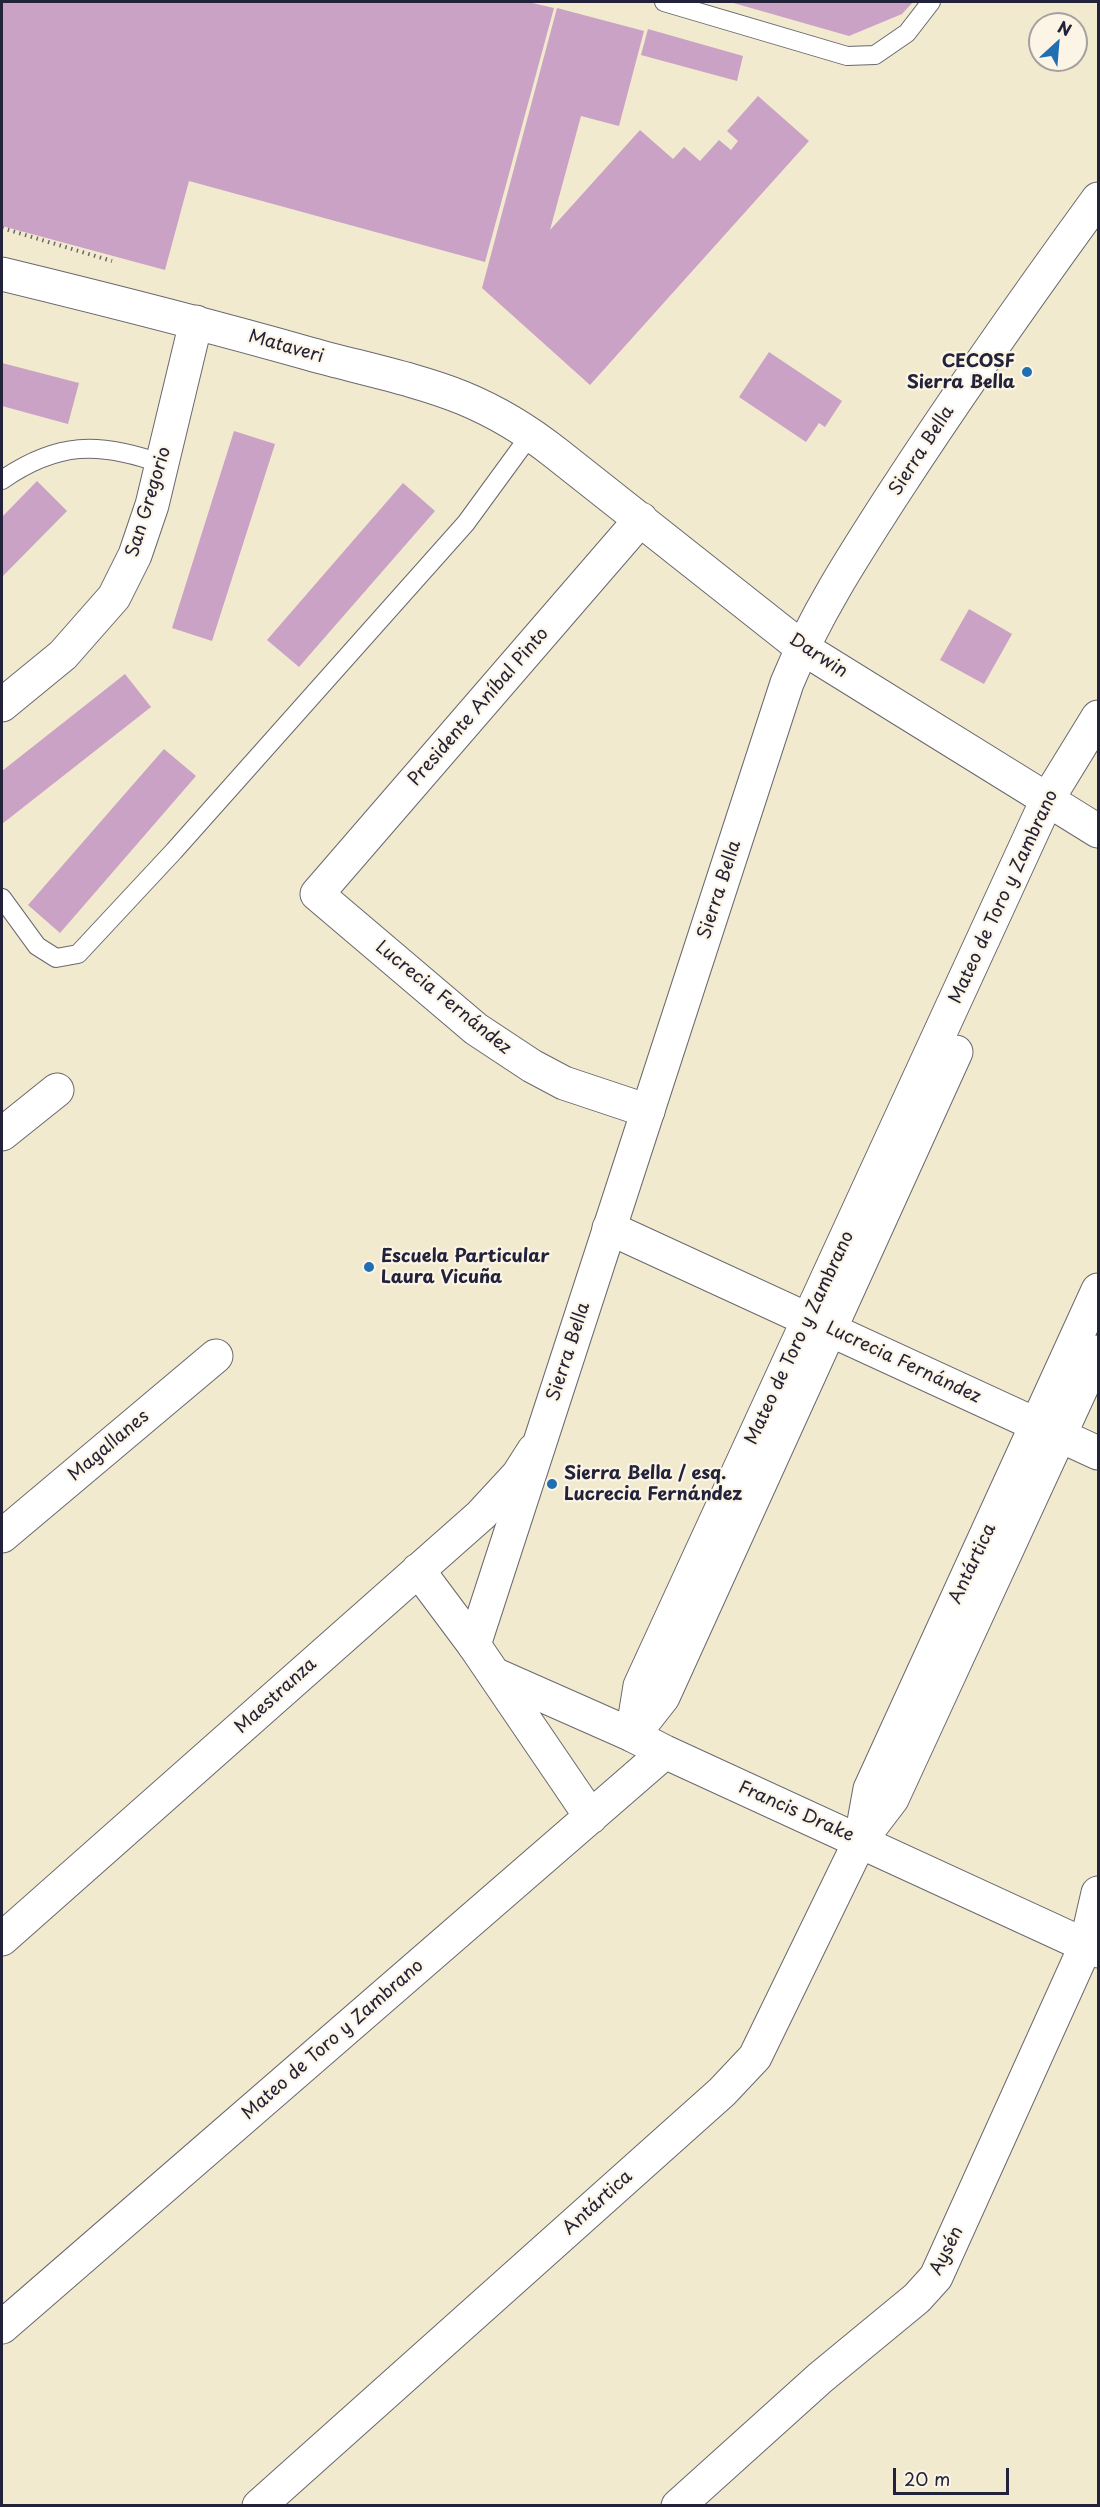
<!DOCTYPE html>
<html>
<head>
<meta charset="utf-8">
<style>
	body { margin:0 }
	#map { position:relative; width:1100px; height:2507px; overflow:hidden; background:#f1eace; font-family:"Playpen Sans",sans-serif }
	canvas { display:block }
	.frame { position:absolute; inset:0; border:3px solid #22223b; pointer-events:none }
	.north { position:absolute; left:1028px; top:12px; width:60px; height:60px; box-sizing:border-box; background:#fcf5e5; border:2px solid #a5a1a1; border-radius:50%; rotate:26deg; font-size:16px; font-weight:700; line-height:24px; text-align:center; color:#22223b }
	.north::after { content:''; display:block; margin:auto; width:21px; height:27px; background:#1f6fb2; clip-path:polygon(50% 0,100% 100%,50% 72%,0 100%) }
	.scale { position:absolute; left:893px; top:2468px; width:116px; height:27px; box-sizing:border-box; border:3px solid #22223b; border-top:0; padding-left:8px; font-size:18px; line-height:21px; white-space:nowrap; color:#22223b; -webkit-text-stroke:4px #fcf5e5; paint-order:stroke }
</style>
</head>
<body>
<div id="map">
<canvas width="1100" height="2507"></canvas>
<div class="frame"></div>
<div class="north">N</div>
<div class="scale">20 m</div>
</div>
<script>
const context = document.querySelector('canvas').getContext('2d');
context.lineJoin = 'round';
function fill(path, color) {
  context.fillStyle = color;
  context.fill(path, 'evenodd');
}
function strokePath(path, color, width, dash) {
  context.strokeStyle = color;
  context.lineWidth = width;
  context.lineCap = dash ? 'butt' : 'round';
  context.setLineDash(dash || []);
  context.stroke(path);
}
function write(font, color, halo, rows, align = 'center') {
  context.font = font + ' "Playpen Sans",sans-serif';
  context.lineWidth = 4.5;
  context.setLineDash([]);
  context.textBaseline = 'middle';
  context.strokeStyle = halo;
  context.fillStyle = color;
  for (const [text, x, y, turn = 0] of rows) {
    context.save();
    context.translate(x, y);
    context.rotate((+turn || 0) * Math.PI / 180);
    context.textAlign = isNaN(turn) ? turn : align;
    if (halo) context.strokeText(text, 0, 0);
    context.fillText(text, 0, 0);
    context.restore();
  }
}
const building = new Path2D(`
	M2,2H528L554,8L485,262L189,181L165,270L2,226Z
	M730,2H913L902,14L849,36Z
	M557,8L644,31L619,126L581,116L550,230L640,130L673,159L684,147L700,161L719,140L731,150L738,141L727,131L758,96L809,141L590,385L482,288Z
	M648,29L743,56L737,81L641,55Z
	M769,352L842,401L825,427L819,423L806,442L739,397Z
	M2,363L79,383L68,424L2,406Z
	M234,431L275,444L212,641L172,628Z
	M37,481L67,511L2,577V517Z
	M403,483L435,511L299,667L267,640Z
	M969,609L1012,634L984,684L940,660Z
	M125,674L151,707L2,824V771Z
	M164,749L196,776L60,933L28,905Z`);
const path = new Path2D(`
	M2,228L112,261`);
const service = new Path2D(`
	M664,2L847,56L875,55L907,33L931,2
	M2,480C57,442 99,441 162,464
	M2,898L37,946L56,958L78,954L174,851L466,523L531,434`);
const minor = new Path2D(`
	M2,274C105,299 208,325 310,354C360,368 416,379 463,398C497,412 528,431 557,454L801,647L1098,831
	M641,519L317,894L476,1029L532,1066L564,1083L648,1111
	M2,705L63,655L114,597L135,555L152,505L196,322
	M2,1134L57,1090
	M609,1228L1098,1453
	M2,1536L216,1356
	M418,1570L474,1645
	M634,1734L663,1697L956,1052
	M632,1735L640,1686L1047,800L1098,717
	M862,1833L870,1789L1098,1290
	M2,1939L481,1515L518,1475L534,1450
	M259,2506L722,2092L755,2057L860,1841L892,1799L1098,1352
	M678,2506L820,2378L917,2298L936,2277L1086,1945L1098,1893`);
const tertiary = new Path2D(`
	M494,1674L632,1735L665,1752L1098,1951
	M591,1817L474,1645L787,683C815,615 854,555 894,493C959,393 1028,295 1098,199
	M2,2327L665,1752`);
const markers = [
	[1027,372,6,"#1f6fb2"],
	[369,1267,6,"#1f6fb2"],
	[552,1484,6,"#1f6fb2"]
];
const streetNames = [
	["Mataveri",286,347,16],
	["Sierra Bella",922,451,-57],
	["San Gregorio",149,502,-73],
	["Darwin",818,656,33],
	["Presidente Aníbal Pinto",479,707,-49],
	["Sierra Bella",720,890,-72],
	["Mateo de Toro y Zambrano",1004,897,-65],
	["Lucrecia Fernández",443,998,39],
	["Mateo de Toro y Zambrano",800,1338,-65],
	["Sierra Bella",569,1352,-72],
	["Lucrecia Fernández",903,1363,25],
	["Magallanes",109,1446,-40],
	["Antártica",973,1564,-65],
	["Maestranza",276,1696,-42],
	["Francis Drake",796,1812,24],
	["Mateo de Toro y Zambrano",333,2040,-41],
	["Antártica",598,2203,-42],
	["Aysén",947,2251,-63]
];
const poiNames = [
	["CECOSF",1015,362,"right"],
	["Sierra Bella",1015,383,"right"],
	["Escuela Particular",381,1257],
	["Laura Vicuña",381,1278],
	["Sierra Bella / esq.",564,1474],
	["Lucrecia Fernández",564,1495]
];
fill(building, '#caa2c6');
strokePath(service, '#6a686e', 20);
strokePath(minor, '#6a686e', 35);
strokePath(tertiary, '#6a686e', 35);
strokePath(path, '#6a686e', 4, [1.5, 4.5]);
strokePath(service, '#fff', 18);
strokePath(minor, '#fff', 33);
strokePath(tertiary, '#fff', 33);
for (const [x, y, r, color] of markers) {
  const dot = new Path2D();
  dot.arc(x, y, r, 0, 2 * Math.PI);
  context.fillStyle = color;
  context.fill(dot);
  strokePath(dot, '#fcf5e5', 2);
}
write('18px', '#22223b', '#fcf5e5', streetNames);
write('bold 18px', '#22223b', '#fcf5e5', poiNames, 'left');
</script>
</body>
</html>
